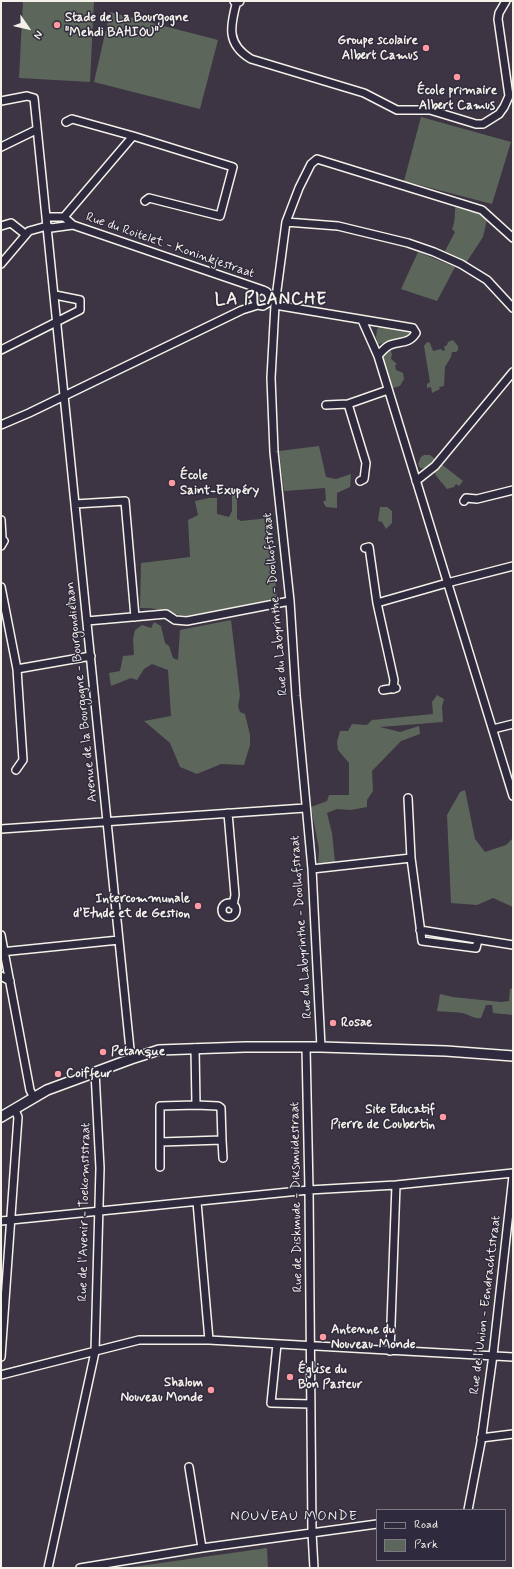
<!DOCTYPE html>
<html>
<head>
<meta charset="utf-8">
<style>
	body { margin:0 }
	#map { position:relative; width:514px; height:1569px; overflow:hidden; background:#3d3544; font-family:Mynerve,sans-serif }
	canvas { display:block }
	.frame { position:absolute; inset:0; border:2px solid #f4f1e8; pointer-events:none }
	.legend { position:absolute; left:376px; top:1509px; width:130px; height:52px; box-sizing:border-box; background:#2f2a3d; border:1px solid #7e7a81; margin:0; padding:5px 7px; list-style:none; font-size:12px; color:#f4f1e8 }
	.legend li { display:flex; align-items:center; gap:8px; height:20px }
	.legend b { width:20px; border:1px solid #7e7a81 }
	.north { position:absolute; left:8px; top:8px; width:40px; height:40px; -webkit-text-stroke:3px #2f2a3d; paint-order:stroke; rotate:124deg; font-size:11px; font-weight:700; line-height:16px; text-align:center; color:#f4f1e8 }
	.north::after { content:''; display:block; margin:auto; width:14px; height:18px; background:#f4f1e8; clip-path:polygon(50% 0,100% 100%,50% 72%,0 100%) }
</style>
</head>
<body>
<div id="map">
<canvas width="514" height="1569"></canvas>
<div class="frame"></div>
<ul class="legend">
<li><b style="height:5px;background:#2f2a3d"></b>Road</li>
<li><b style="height:11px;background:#5c665a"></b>Park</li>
</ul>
<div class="north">N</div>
</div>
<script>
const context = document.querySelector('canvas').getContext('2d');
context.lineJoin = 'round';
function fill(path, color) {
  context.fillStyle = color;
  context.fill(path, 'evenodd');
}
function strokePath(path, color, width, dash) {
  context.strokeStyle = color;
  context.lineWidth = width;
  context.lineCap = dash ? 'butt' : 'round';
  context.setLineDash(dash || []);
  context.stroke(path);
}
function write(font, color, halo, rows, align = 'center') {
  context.font = font + ' Mynerve,sans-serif';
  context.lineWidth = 3;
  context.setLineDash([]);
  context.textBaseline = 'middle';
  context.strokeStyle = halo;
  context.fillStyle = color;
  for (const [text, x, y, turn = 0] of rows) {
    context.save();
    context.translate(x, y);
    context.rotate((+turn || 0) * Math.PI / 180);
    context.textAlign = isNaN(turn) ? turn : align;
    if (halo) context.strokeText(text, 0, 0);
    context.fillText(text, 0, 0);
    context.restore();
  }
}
const green = new Path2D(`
	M23,1H94L90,82L19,78Z
	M110,12L218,40L200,109L94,82Z
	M421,117L511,142L492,204L404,181Z
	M456,202L488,215L483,237L466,263L445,251L455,232L452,229C456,221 454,212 456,202Z
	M418,252L455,267L437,301L401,289Z
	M382,326L406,330L409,331L410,335C402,342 388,343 378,344L376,337L377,329Z
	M453,340L458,346V350L456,352H452L451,357L445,367L444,386L439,387L440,389L432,393L431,387L427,388V384L430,382L424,346L427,342L430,343L433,351L441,349L443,351L445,350L444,347L447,345L448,342Z
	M390,349L392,354L391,359L397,364L395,365L396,370L403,373L404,379L400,386L393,388L383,359L384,353Z
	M319,446L326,477L336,479L351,474L350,487L337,493V508L326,507L323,502L326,500L325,488L284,491L279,451Z
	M424,455H430L435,459L428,469L420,468L418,464L421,457Z
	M440,463L463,481L459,486L456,484L454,487L447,489C442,482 437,479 434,471Z
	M237,494V519L241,521L269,518L277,599L189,616C170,615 162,607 140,608L141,563L190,557L188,520L198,515L195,501L209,498H217V514L229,517L232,511V495Z
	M380,507H387L392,511V523L386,529L382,522L378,521Z
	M231,620L240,696L238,706L240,712L245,714L250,735V745L244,765L221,764L197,774L180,767L170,743L144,721L171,716L168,670L152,664L144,669L137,680L131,678L111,686L109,673L120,671L123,656L134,655L133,639L135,630L142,625L151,628L154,622L161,626L165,643L169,646L173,658L178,660L180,630Z
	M437,695L444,699L442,707L443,722L380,727L400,732L419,726L420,734L401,741L372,771L373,791L367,800V807L351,810L337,809L327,813L332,833L335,862L318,865L319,849L311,807L327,801L329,795H349V763L338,750L337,742L340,731H348L352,724L367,725L372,720L433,714L432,702Z
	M465,790L475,839L485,852L506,845L513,838V907L493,898L477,905L451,903L447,815L460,792Z
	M513,988V1015L493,1013L492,1005H486L481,1018C475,1019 471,1016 466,1014C456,1011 447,1013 437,1011L440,994L453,997L501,1002L509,1001L510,989Z
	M267,1548L268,1568H125L132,1567Z`);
const street = new Path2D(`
	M237,1C230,26 226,44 251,59L364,93L397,110H430L476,124H483L499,114L504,107L509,96L498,19L499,13L506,1
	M1,101L27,96L34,98L131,1059
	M66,122L72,119L133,136
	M1,147L36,130
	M46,217H64L73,225L263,290L267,292L270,298L268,303L263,306L258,305L254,299L255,294L260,290
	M64,217L133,136L233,167L220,216L149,198L145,201
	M286,222L338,226L408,243L434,252L461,264L487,280L513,308
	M1,226L11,223L25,234
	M1,264L29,231L47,226L51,228L73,225
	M275,305L413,328L416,333C409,344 401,341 390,345C386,347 381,352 378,356
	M362,320L378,356L513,796
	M1,350L80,310V300L55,295
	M348,404L366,463L364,479L360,481
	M326,405L348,404L388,390
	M1,425L29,413L242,310L258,305
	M416,481L435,466L513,372
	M464,501L466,498L477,499L513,490
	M75,504L125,501L135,617
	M1,520L2,538
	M1,538L4,541L1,546
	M365,548L369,547L377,603L394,680L393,689
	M1,587L17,669L23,760L16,770
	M377,603L447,583L513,566
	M87,621L166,614L175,620L187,621L290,601
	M17,669L91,656
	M383,690L396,688
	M493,729L513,724
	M228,813L235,895L233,905
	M1,829L305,808
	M411,858L422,941L476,948L478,940
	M312,869L411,858L408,798
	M222 910a7 7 0 1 1 14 0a7 7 0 1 1-14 0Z
	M420,930L513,945
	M1,935L30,1090L34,1098
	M1,952L119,940
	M1,976L10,981
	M306,1047L309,1190L312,1533L314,1568
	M321,1047L312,869L296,696L290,601L274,452L271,378L275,305L286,222L299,188L311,164L317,159L482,210L513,238
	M195,1048L196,1105L218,1106L221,1108L222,1140L160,1142V1106L196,1105
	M222,1140L223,1158
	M160,1142V1167
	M197,1202L209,1340
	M1,1221L309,1190L396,1185L513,1173
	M277,1344L271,1403L311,1404
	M390,1351L396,1185
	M1,1357L18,1117L15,1110
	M1,1375L139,1340H209L513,1357
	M481,1438L513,1434
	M189,1467L202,1548
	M468,1510L481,1442L493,1355L513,1176
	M48,1568L95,1352L100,1168L95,1072
	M80,1568L202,1548L377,1524`);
const secondary = new Path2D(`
	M235,1H239
	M1,1117L47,1090L131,1059L159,1050L245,1047H321L446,1051L513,1056`);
const markers = [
	[57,25,4,"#ff9aa2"],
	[426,48,4,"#ff9aa2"],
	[457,77,4,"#ff9aa2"],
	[172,483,4,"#ff9aa2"],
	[198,906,4,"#ff9aa2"],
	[333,1023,4,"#ff9aa2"],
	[103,1052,4,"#ff9aa2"],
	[58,1074,4,"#ff9aa2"],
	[443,1117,4,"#ff9aa2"],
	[323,1337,4,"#ff9aa2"],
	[290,1377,4,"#ff9aa2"],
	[211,1390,4,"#ff9aa2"]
];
const poiNames = [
	["Stade de La Bourgogne",65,18],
	["\"Mehdi BAHIOU\"",65,33],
	["Groupe scolaire",418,41,"right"],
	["Albert Camus",418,56,"right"],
	["École primaire",457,91,"center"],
	["Albert Camus",457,106,"center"],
	["École",180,476],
	["Saint-Exupéry",180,491],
	["Intercommunale",190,899,"right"],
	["d’Etude et de Gestion",190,914,"right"],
	["Rosae",341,1023],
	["Petanque",111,1052],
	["Coiffeur",66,1074],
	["Site Educatif",435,1110,"right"],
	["Pierre de Coubertin",435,1125,"right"],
	["Antenne du",331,1330],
	["Nouveau-Monde",331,1345],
	["Église du",298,1370],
	["Bon Pasteur",298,1385],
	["Shalom",203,1383,"right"],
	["Nouveau Monde",203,1398,"right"]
];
const streetNames = [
	["Rue du Roitelet - Koninkjestraat",170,246,19],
	["Rue du Labyrinthe - Doolhofstraat",276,604,-95],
	["Avenue de la Bourgogne - Bourgondiëlaan",82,692,-96],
	["Rue du Labyrinthe - Doolhofstraat",302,927,-94],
	["Rue de Diskmude - Diksmuidestraat",297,1197,-91],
	["Rue de l'Avenir - Toekomststraat",85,1212,-89],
	["Rue de l'Union - Eendrachtstraat",486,1305,-83]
];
const neighbourhoodNames = [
	["NOUVEAU MONDE",294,1517]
];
const districtNames = [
	["LA PLANCHE",271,300]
];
fill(green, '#5c665a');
strokePath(street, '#f4f1e8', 10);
strokePath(secondary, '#f4f1e8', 12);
strokePath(street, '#2f2a3d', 7);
strokePath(secondary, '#2f2a3d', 9);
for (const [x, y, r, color] of markers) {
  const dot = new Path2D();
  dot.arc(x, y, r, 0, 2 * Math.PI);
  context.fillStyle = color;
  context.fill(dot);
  strokePath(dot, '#2f2a3d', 1.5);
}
write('bold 13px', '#f4f1e8', '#2f2a3d', poiNames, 'left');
write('13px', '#f4f1e8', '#2f2a3d', streetNames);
context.letterSpacing = '1px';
write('14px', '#f4f1e8', '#2f2a3d', neighbourhoodNames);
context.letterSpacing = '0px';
context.letterSpacing = '1px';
write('bold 17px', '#f4f1e8', '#2f2a3d', districtNames);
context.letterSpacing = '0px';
</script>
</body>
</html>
